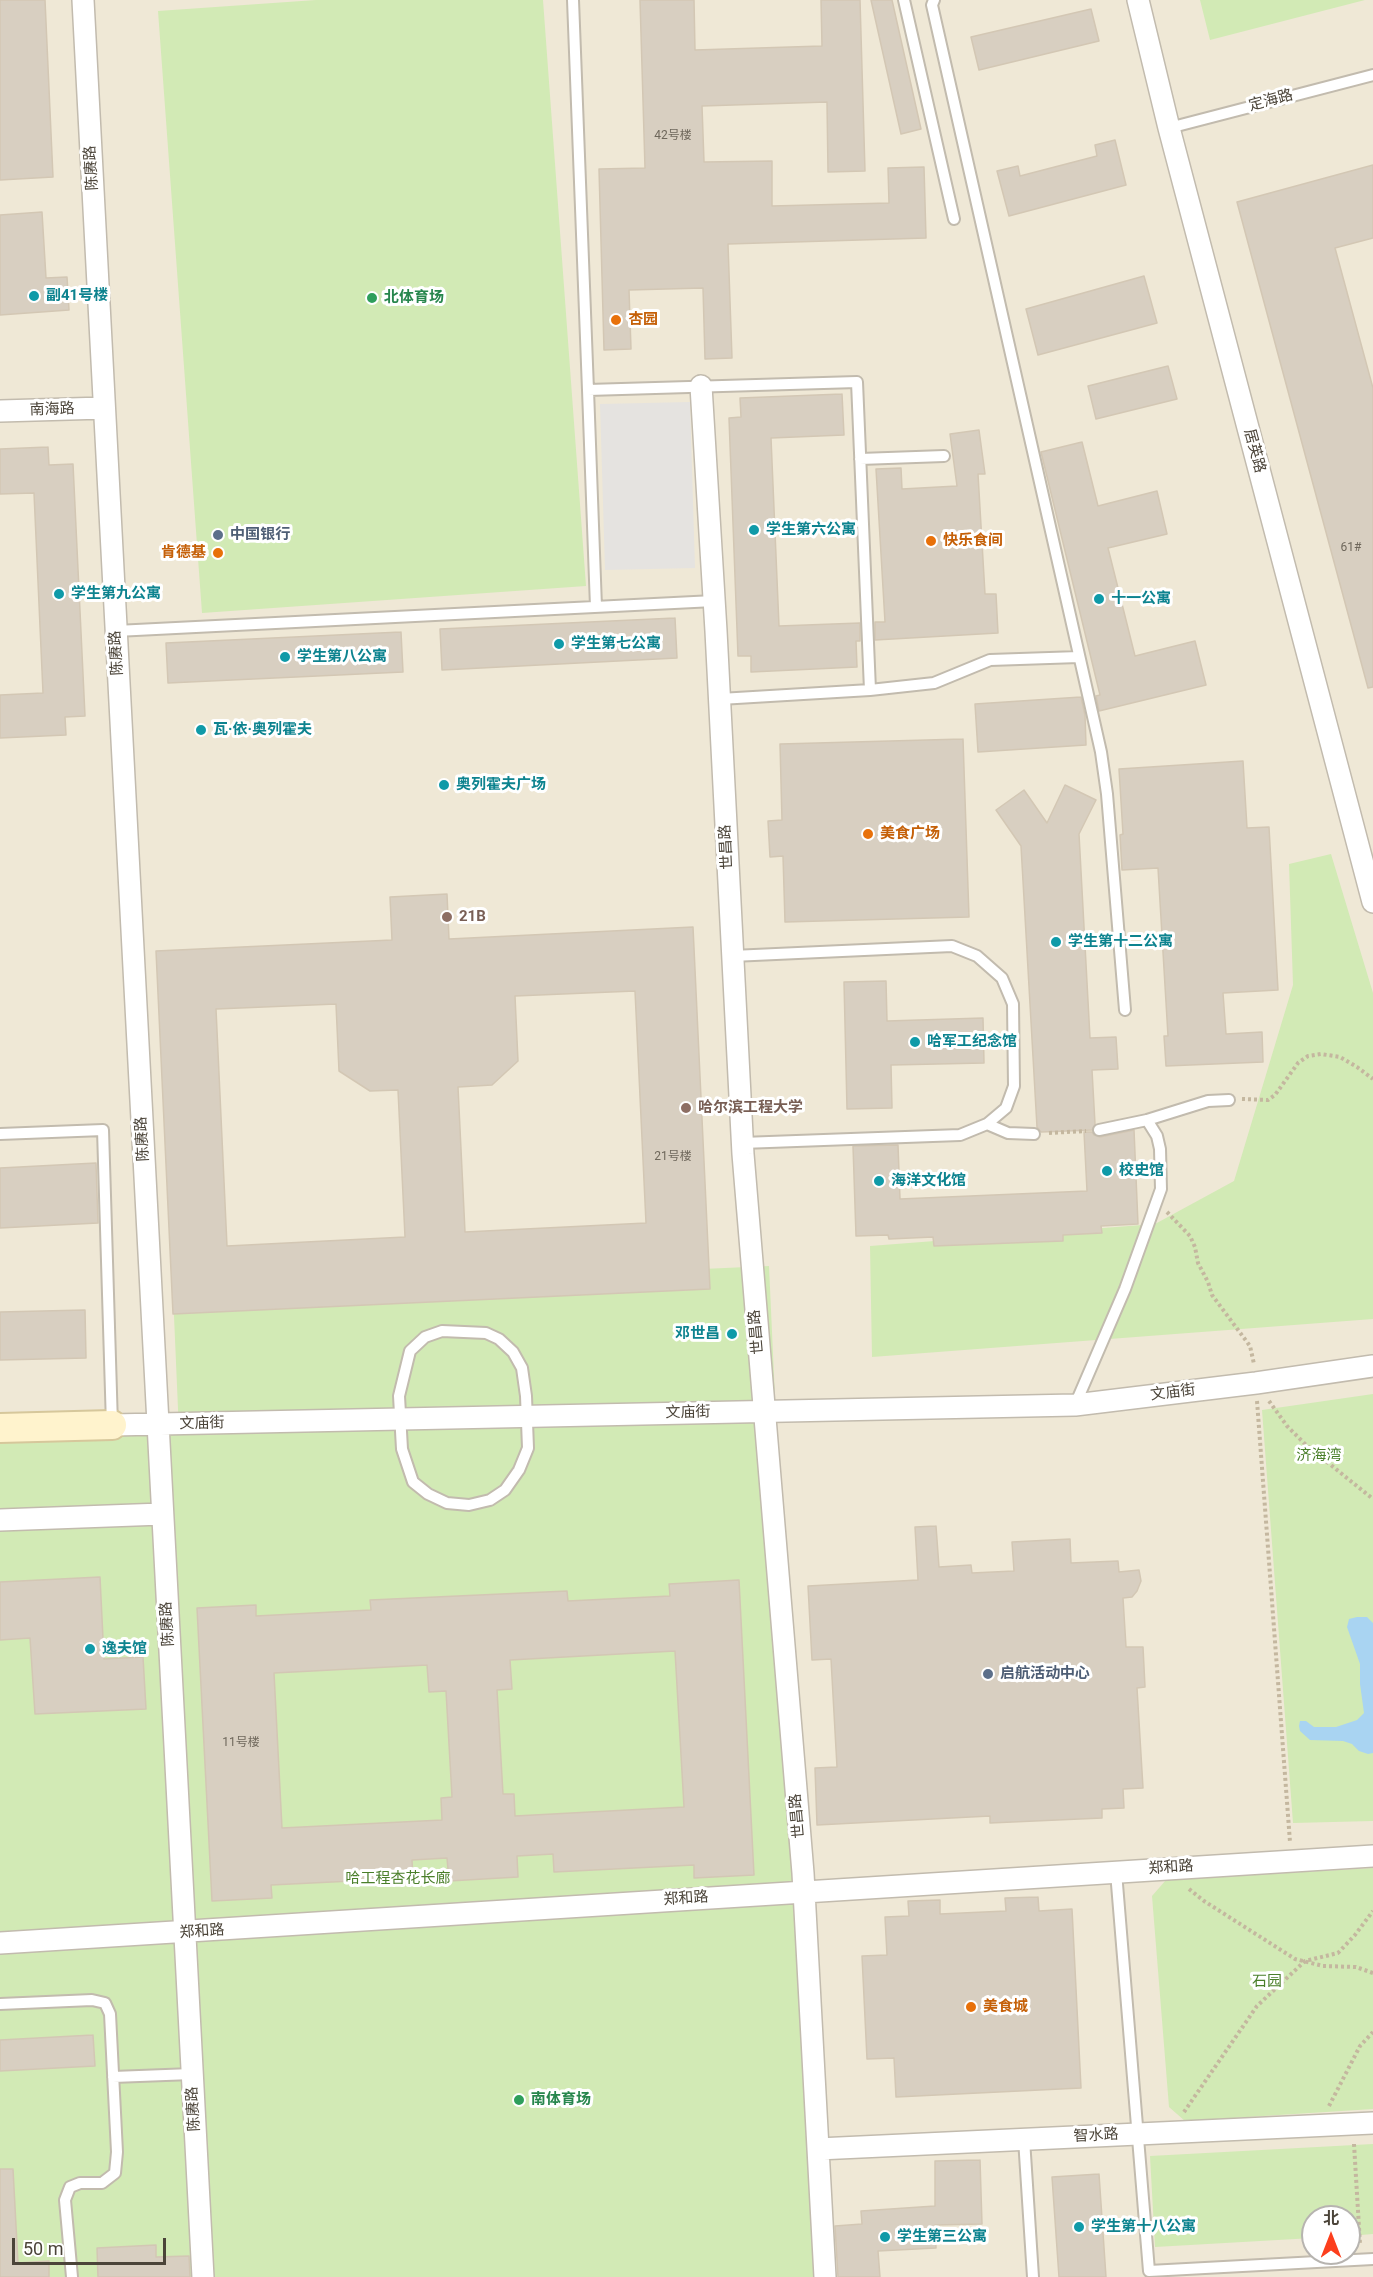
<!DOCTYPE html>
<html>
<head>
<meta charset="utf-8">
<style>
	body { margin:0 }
	#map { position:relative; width:1373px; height:2277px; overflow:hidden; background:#f6f3ec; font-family:Roboto,"Noto Sans SC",sans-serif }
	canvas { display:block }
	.north { position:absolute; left:1301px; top:2205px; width:60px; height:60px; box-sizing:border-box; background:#fff; border:2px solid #b7b4b0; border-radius:50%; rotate:0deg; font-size:16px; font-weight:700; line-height:24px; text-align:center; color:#4b4439 }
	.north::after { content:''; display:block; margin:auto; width:21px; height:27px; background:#fc3f1d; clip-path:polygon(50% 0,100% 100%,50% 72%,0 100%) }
	.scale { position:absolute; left:12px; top:2238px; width:154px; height:27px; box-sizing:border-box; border:3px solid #4b4439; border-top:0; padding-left:8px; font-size:18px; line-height:21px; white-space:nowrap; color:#4b4439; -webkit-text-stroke:4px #fff; paint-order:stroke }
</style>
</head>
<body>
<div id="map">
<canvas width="1373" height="2277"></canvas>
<div class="north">北</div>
<div class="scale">50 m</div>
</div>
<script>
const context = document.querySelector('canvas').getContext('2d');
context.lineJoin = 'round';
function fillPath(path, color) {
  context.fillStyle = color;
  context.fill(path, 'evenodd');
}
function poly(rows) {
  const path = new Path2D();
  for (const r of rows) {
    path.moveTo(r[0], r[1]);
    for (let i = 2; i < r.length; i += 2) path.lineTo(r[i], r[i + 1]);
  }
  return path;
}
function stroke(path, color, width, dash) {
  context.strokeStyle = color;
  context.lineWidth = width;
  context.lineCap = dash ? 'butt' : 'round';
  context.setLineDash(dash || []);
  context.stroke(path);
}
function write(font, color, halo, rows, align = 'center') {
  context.font = font + ' Roboto,"Noto Sans SC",sans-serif';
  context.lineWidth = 6;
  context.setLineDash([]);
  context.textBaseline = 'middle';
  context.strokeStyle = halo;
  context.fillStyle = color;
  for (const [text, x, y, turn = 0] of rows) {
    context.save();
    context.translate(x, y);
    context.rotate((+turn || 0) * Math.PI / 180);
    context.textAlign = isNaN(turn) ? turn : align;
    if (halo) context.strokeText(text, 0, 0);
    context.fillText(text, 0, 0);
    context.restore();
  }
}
fillPath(poly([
	[0,0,1373,0,1373,2277,0,2277],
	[1313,2217,1349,2217,1349,2253,1313,2253]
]), '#efe8d6');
fillPath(poly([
	[316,0,543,0,586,586,202,613,158,11],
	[1200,0,1365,0,1210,40],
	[1331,854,1373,993,1373,1319,872,1357,870,1246,1155,1224,1234,1181,1293,985,1289,864],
	[769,1266,815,2277,0,2277,0,1440,179,1432,173,1293],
	[1373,1394,1373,1821,1293,1823,1262,1410],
	[1373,1868,1373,2109,1185,2121,1169,2107,1152,1896,1166,1880],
	[1373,2144,1373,2234,1349,2236,1349,2217,1313,2217,1313,2238,1155,2247,1150,2156]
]), '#d2eab5');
fillPath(poly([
	[690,402,695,568,605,570,600,404]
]), '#e5e3e0');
fillPath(poly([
	[1357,1617,1367,1617,1373,1623,1373,1753,1368,1754,1359,1751,1352,1744,1343,1741,1310,1740,1300,1731,1299,1726,1300,1721,1306,1721,1314,1727,1336,1727,1357,1720,1364,1713,1360,1684,1360,1664,1347,1627,1349,1619]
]), '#a9d4f2');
const building = poly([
	[0,0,45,0,53,177,0,180,0,0],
	[640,0,694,0,695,50,822,46,821,0,860,0,865,171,828,172,827,102,702,106,704,162,772,161,772,206,889,203,888,168,924,167,926,238,728,244,732,358,705,359,703,288,629,290,631,349,604,350,599,169,645,168,640,0],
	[871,0,892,0,921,129,901,134,871,0],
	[1091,9,1099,41,979,70,971,37,1091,9],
	[1115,140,1126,185,1009,216,997,171,1018,166,1020,176,1097,156,1095,145,1115,140],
	[1373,165,1373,238,1335,248,1373,388,1373,687,1368,688,1237,202,1373,165],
	[42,212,46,278,67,277,69,310,0,315,0,215,42,212],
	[1144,276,1157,323,1038,355,1026,309,1144,276],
	[1168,366,1177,399,1096,419,1088,386,1168,366],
	[842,394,844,435,771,438,779,626,860,623,860,641,856,641,857,667,751,672,751,656,738,656,729,418,741,417,740,398,842,394],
	[979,430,985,474,978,474,985,594,996,594,998,633,875,640,875,622,885,622,876,469,901,468,902,489,957,486,950,434,979,430],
	[1082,442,1098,506,1157,491,1167,534,1108,548,1135,656,1195,641,1206,685,1099,711,1096,696,1100,695,1041,452,1082,442],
	[48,447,49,465,73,464,85,716,65,717,66,735,0,738,0,695,43,693,34,493,0,494,0,449,48,447],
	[675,618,677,658,442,670,440,629,675,618],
	[401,632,403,672,168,683,166,643,401,632],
	[1081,697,1085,715,1086,745,978,752,975,704,1081,697],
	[963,739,969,917,785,922,783,856,770,857,768,821,782,820,780,744,963,739],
	[1243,761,1247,828,1269,827,1278,990,1223,993,1226,1034,1262,1032,1263,1062,1166,1066,1164,1036,1168,1036,1158,868,1122,870,1120,835,1123,834,1119,769,1243,761],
	[1065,785,1096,800,1079,834,1090,1038,1116,1037,1118,1069,1092,1070,1095,1124,1092,1130,1041,1132,1037,1127,1021,846,996,810,1024,790,1047,823,1065,785],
	[447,894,449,939,693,927,710,1289,173,1314,156,951,392,940,390,897,447,894],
	[635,991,646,1223,465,1232,458,1087,492,1085,518,1061,515,996,635,991],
	[336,1004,339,1071,370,1091,398,1090,405,1237,227,1246,216,1009,336,1004],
	[886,981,887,1021,983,1018,984,1063,891,1065,892,1108,847,1109,844,982,886,981],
	[1134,1130,1138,1224,1101,1226,1102,1233,1063,1235,1063,1241,934,1246,933,1237,889,1239,888,1235,856,1236,853,1146,898,1145,900,1199,1087,1191,1084,1132,1092,1132,1094,1135,1100,1137,1134,1130],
	[96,1163,98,1223,0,1228,0,1168,96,1163],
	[85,1310,86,1358,0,1360,0,1312,85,1310],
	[936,1526,939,1567,971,1565,972,1573,1014,1571,1012,1542,1070,1539,1071,1563,1118,1561,1119,1572,1139,1570,1141,1581,1137,1591,1132,1597,1123,1598,1126,1647,1143,1647,1145,1687,1137,1688,1143,1788,1123,1789,1124,1808,1102,1809,1102,1818,990,1823,990,1816,817,1825,815,1768,837,1767,831,1659,812,1660,808,1586,918,1580,915,1527,936,1526],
	[100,1577,104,1659,143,1657,146,1709,35,1714,30,1638,0,1640,0,1582,100,1577],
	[739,1580,754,1875,694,1878,694,1865,554,1872,553,1854,517,1856,518,1877,449,1881,447,1858,412,1860,413,1878,271,1885,272,1898,212,1901,197,1608,256,1605,256,1616,371,1610,370,1600,567,1591,568,1601,670,1596,669,1584,739,1580],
	[675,1651,684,1807,515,1816,514,1794,503,1794,497,1690,512,1689,510,1660,675,1651],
	[427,1665,429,1692,446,1691,452,1797,441,1798,442,1820,282,1828,274,1673,427,1665],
	[1038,1897,1039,1911,1072,1909,1081,2088,896,2097,894,2058,867,2059,862,1956,887,1955,885,1917,909,1916,908,1901,940,1900,940,1914,1006,1911,1005,1898,1038,1897],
	[93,2035,95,2066,0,2071,0,2040,93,2035],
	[980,2160,982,2224,935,2225,936,2248,878,2251,880,2277,838,2277,835,2226,862,2224,861,2211,935,2206,935,2161,980,2160],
	[0,2169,13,2169,18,2263,49,2261,49,2277,0,2277,0,2169],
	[1099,2174,1106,2277,1059,2277,1052,2177,1099,2174],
	[156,2245,156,2257,189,2256,190,2277,98,2277,97,2248,156,2245]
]);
fillPath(building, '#d8cfc1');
stroke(building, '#d3c7b4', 1.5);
const lane = poly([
	[573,0,588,390,857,382,870,690],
	[904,0,954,219],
	[934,0,932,5,1101,752,1107,794,1125,1010],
	[1169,128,1373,75],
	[588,390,596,607],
	[860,459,944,456],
	[116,631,714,601],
	[720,699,870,690,934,683,990,660,1079,657],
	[732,956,952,946,977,956,1002,978,1013,1004,1014,1086,1006,1108,987,1124,960,1135,742,1143],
	[987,1124,1008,1133,1034,1134],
	[1099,1130,1147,1120,1208,1101,1229,1100],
	[0,1134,103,1130,112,1425],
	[442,1331,486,1333,499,1339,513,1352,522,1368,526,1396,528,1448,519,1470,505,1490,490,1500,469,1505,447,1503,428,1494,413,1482,402,1449,399,1396,410,1351,425,1337,442,1331],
	[1075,1405,1125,1289,1161,1189,1160,1149,1157,1136,1147,1120],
	[1116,1872,1149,2271,1373,2259],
	[0,2004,92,2000,105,2003,110,2014,117,2152,115,2173,102,2183,80,2183,70,2187,65,2200,72,2277],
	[113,2077,192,2074],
	[1024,2139,1033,2277]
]);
const street = poly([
	[83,0,203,2277],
	[1138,0,1169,128,1373,902],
	[701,386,716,631,743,1154,803,1873,825,2277],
	[0,411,104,408],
	[112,1425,1075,1405,1256,1383,1373,1366],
	[0,1520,162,1514],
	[0,1943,1373,1856],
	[818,2149,1373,2123]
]);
const secondary = poly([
	[0,1428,112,1425]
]);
stroke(lane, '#c2bbae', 14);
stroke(street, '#c2bbae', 24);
stroke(secondary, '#d6c79b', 32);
stroke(poly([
	[1242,1099,1268,1100,1275,1095,1298,1063,1308,1056,1321,1054,1340,1057,1357,1067,1373,1079],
	[1049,1133,1086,1131],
	[1167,1212,1190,1236,1195,1247,1198,1263,1208,1282,1212,1295,1250,1346,1254,1364],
	[1257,1401,1290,1842],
	[1269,1401,1287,1426,1306,1445,1373,1499],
	[1189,1889,1204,1901,1295,1959,1323,1966,1356,1967,1373,1973],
	[1329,2106,1360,2046,1373,2032],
	[1184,2112,1257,2006,1305,1961,1338,1953,1355,1935,1373,1911],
	[1354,2144,1360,2244]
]), '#c4b79f', 4, [3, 3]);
stroke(lane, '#fff', 10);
stroke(street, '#fff', 21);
stroke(secondary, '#fff3cd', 28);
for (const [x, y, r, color] of [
	[34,296,6,"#0f9aa8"],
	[372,298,6,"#2e9e5b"],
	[616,320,6,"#e8710a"],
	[754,530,6,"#0f9aa8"],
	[218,535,6,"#5c6f8a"],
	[931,541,6,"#e8710a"],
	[218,553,6,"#e8710a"],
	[59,594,6,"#0f9aa8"],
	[1099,599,6,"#0f9aa8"],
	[559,644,6,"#0f9aa8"],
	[285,657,6,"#0f9aa8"],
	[201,730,6,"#0f9aa8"],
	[444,785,6,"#0f9aa8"],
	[868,834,6,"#e8710a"],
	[447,917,6,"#8d6e63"],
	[1056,942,6,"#0f9aa8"],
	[915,1042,6,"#0f9aa8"],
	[686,1108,6,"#8d6e63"],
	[1107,1171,6,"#0f9aa8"],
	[879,1181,6,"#0f9aa8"],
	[732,1334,6,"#0f9aa8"],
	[90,1649,6,"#0f9aa8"],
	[988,1674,6,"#5c6f8a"],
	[971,2007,6,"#e8710a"],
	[519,2100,6,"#2e9e5b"],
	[1079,2227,6,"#0f9aa8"],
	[885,2237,6,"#0f9aa8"]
]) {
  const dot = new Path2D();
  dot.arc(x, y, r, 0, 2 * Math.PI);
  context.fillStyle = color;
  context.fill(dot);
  stroke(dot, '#fff', 2);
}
write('12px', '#6e675b', null, [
	["42号楼",673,136],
	["61#",1351,548],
	["21号楼",673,1157],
	["11号楼",241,1743]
]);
write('15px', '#4b4439', '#fff', [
	["定海路",1271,101,-15],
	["陈赓路",92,168,-93],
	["南海路",52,410,-2],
	["居英路",1254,451,75],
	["陈赓路",117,653,-93],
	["世昌路",727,847,-93],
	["陈赓路",143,1139,-93],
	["世昌路",757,1332,-95],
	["文庙街",1173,1393,-7],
	["文庙街",688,1413,-1],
	["文庙街",202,1424,-1],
	["陈赓路",168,1624,-93],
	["世昌路",798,1816,-95],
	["郑和路",1171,1868,-4],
	["郑和路",686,1899,-4],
	["郑和路",202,1932,-4],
	["陈赓路",194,2109,-93],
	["智水路",1096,2136,-3]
]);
write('bold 15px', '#0d838f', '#fff', [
	["副41号楼",46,296],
	["学生第六公寓",766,530],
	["学生第九公寓",71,594],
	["十一公寓",1111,599],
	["学生第七公寓",571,644],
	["学生第八公寓",297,657],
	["瓦·依·奥列霍夫",213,730],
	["奥列霍夫广场",456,785],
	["学生第十二公寓",1068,942],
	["哈军工纪念馆",927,1042],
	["校史馆",1119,1171],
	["海洋文化馆",891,1181],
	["邓世昌",720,1334,"right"],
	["逸夫馆",102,1649],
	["学生第十八公寓",1091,2227],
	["学生第三公寓",897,2237]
], 'left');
write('bold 15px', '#27864d', '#fff', [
	["北体育场",384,298],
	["南体育场",531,2100]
], 'left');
write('bold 15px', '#c56008', '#fff', [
	["杏园",628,320],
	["快乐食间",943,541],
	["肯德基",206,553,"right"],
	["美食广场",880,834],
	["美食城",983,2007]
], 'left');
write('bold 15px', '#4e5e75', '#fff', [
	["中国银行",230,535],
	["启航活动中心",1000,1674]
], 'left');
write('bold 15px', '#785e54', '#fff', [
	["21B",459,917],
	["哈尔滨工程大学",698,1108]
], 'left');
write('15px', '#4a7f2a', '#fff', [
	["济海湾",1319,1456],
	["哈工程杏花长廊",398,1879],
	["石园",1267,1982]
]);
</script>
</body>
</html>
